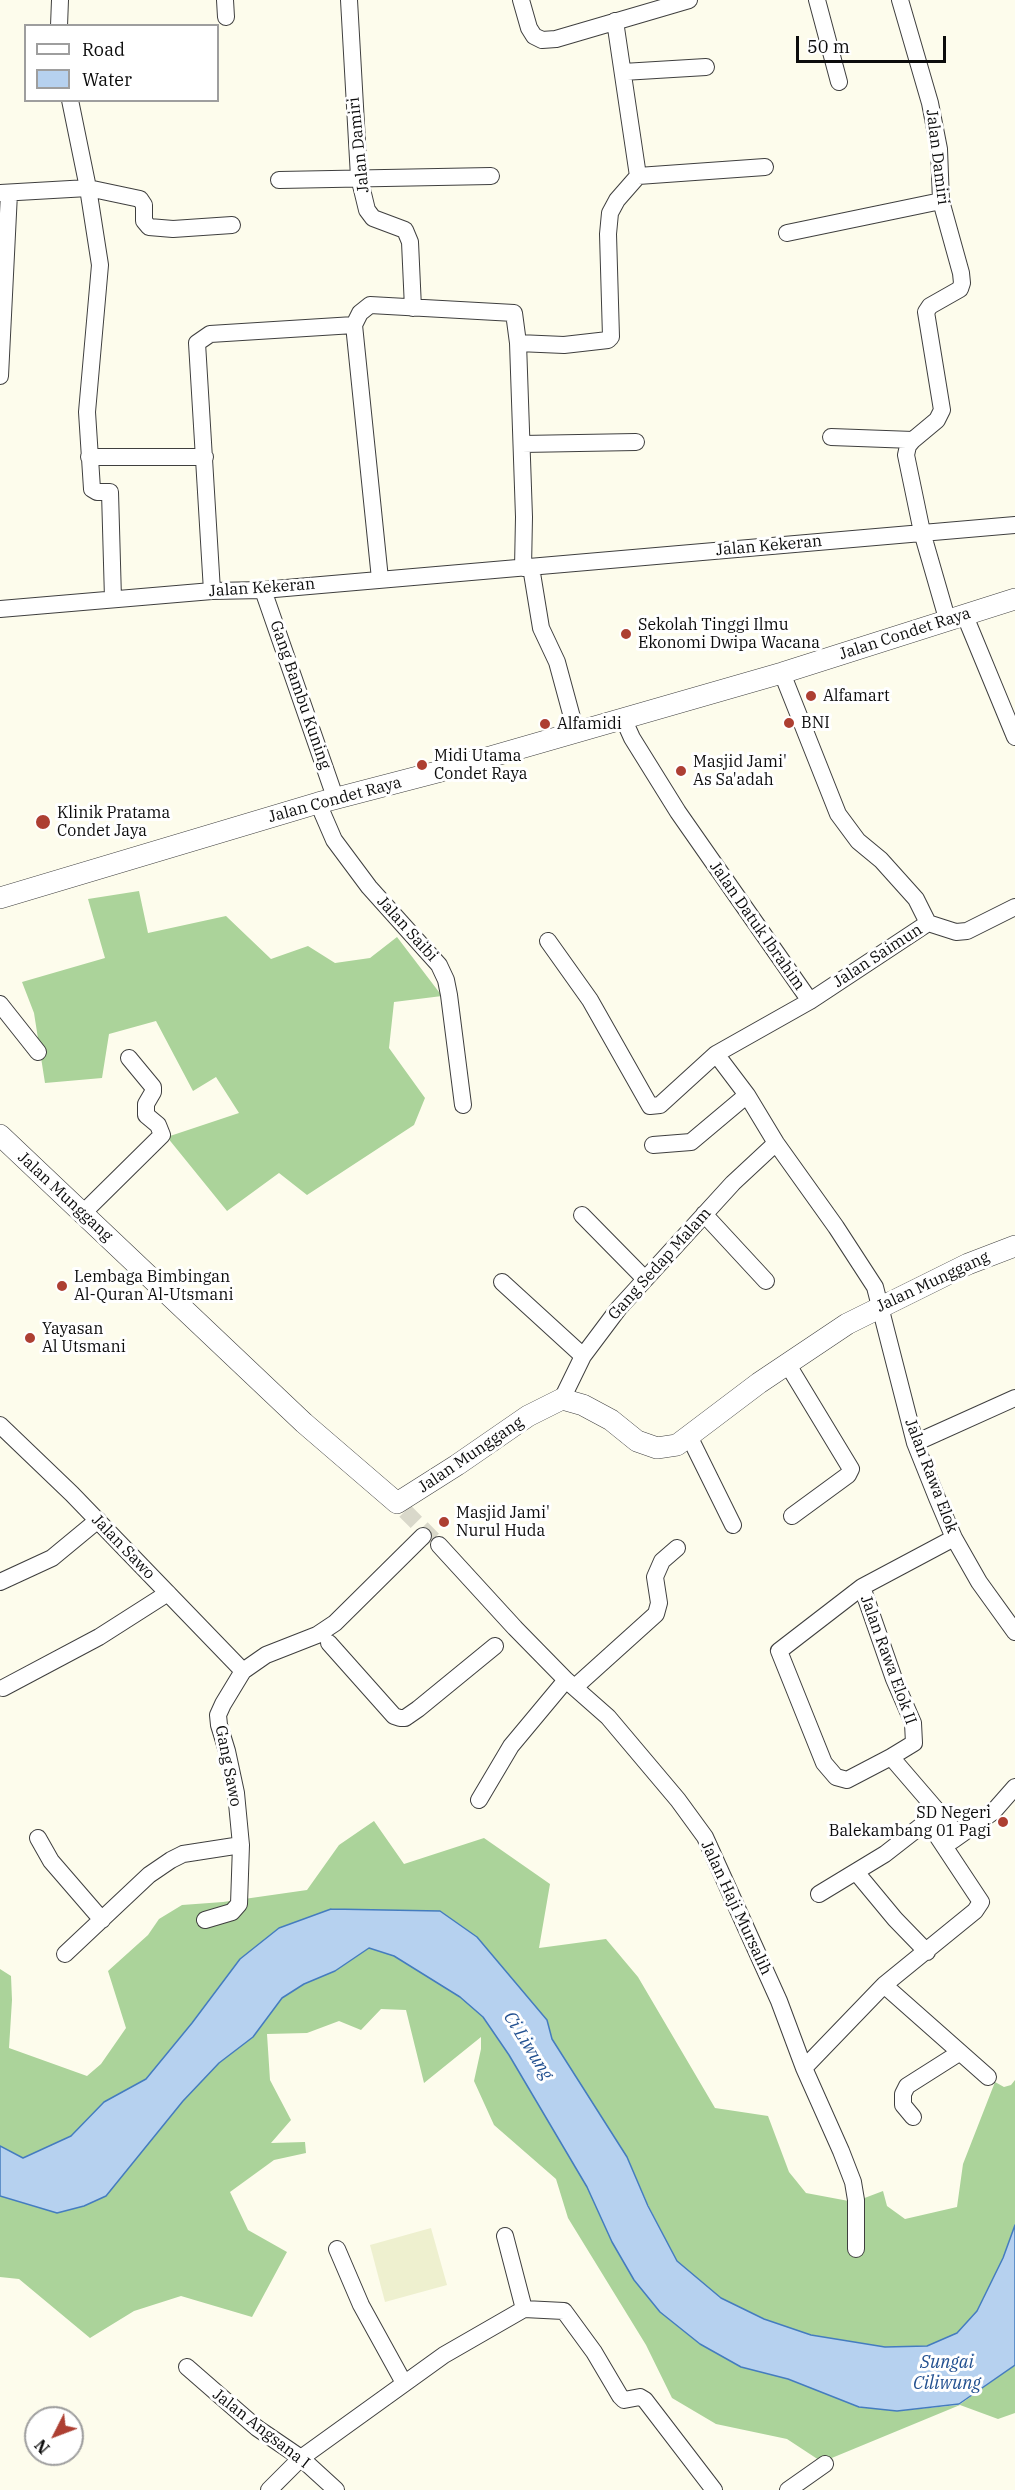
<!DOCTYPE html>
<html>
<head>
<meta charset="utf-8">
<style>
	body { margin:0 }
	#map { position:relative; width:1015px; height:2490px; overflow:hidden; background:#fdfcec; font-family:"IBM Plex Serif",serif }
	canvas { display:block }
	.legend { position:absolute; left:24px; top:24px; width:195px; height:78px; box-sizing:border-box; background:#fff; border:2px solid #9e9e9e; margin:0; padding:8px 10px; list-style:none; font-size:18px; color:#0c0c0c }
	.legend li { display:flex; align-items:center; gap:12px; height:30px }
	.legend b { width:30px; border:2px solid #9e9e9e }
	.north { position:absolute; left:24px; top:2406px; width:60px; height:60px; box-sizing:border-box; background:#fff; border:2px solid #9e9e9e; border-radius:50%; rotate:228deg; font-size:16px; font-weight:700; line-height:24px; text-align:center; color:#0c0c0c }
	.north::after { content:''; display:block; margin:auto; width:21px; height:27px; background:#ad3f32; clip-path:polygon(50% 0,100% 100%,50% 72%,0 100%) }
	.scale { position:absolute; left:796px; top:36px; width:150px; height:27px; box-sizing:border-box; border:3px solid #0c0c0c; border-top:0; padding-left:8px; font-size:18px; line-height:21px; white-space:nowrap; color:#0c0c0c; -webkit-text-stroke:4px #fff; paint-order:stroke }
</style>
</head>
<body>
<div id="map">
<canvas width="1015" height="2490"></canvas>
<ul class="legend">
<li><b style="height:8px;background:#fff"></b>Road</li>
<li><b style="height:16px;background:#b6d1ef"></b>Water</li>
</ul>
<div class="north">N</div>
<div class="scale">50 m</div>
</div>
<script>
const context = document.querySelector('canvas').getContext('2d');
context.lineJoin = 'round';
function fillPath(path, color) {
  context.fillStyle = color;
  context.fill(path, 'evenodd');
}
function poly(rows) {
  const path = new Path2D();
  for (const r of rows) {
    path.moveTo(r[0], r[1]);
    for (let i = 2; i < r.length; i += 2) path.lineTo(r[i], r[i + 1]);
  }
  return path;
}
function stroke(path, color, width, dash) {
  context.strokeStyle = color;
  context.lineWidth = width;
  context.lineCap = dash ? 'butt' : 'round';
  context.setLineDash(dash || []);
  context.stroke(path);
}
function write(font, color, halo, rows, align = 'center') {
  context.font = font + ' "IBM Plex Serif",serif';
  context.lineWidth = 6;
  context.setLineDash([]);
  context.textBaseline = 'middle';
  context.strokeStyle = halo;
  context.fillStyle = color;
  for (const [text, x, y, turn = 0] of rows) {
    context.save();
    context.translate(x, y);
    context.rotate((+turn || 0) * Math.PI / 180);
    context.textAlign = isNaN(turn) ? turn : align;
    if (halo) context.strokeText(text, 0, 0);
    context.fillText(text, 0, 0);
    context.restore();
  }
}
fillPath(poly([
	[431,2228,447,2285,385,2302,370,2245]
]), '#eef0cf');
fillPath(poly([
	[139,891,148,933,226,916,271,959,308,946,335,963,370,958,397,937,442,996,394,1002,389,1048,425,1098,414,1125,307,1195,279,1173,227,1211,167,1137,239,1113,216,1077,193,1091,156,1021,109,1034,102,1078,45,1083,34,1013,22,982,105,958,88,899],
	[374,1821,404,1864,484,1838,550,1884,539,1948,606,1939,638,1977,715,2108,768,2116,789,2172,806,2193,854,2202,883,2191,887,2206,905,2219,957,2207,963,2164,995,2082,1004,2087,1011,2085,1015,2080,1015,2225,1003,2258,977,2311,957,2333,927,2346,885,2347,811,2335,764,2319,721,2298,677,2261,649,2207,627,2157,552,2039,547,2020,477,1937,440,1911,331,1909,240,1959,199,2015,146,2079,104,2102,71,2136,23,2158,0,2146,0,1969,11,1976,12,2000,9,2048,87,2076,101,2064,126,2028,108,1971,148,1935,159,1919,182,1905,223,1902,307,1890,339,1845],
	[369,1948,394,1956,460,1997,483,2017,509,2055,587,2187,612,2242,741,2367,788,2379,859,2407,897,2411,959,2405,1015,2365,1015,2413,998,2419,960,2405,822,2462,787,2439,716,2424,672,2398,646,2345,568,2218,556,2179,494,2125,474,2081,481,2049,481,2037,424,2083,406,2010,381,2009,361,2030,339,2021,307,2033,267,2034,270,2080,291,2120,271,2143,305,2142,306,2153,274,2160,230,2192,248,2230,287,2252,252,2317,181,2296,134,2311,90,2338,19,2279,0,2277,0,2196,57,2213,106,2196,183,2101,219,2063,253,2037,282,1998,304,1984,335,1971]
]), '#abd39a');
const water = poly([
	[331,1909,440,1911,477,1937,547,2020,552,2039,627,2157,648,2206,677,2261,721,2298,764,2319,811,2335,885,2347,927,2346,957,2333,977,2311,1003,2258,1015,2225,1015,2365,959,2404,897,2411,859,2407,788,2379,741,2367,700,2344,660,2312,634,2280,612,2242,587,2187,509,2055,483,2017,460,1997,394,1956,369,1948,335,1971,304,1984,282,1998,253,2037,219,2063,183,2101,106,2196,84,2206,57,2213,0,2196,0,2146,23,2158,71,2136,104,2102,146,2079,192,2023,240,1959,279,1928,331,1909]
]);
fillPath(water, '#b6d1ef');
stroke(water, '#447cbf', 1.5);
stroke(poly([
	[405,1511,439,1545]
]), '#d9d8ca', 16, [16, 8]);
const minor = poly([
	[225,0,226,17],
	[349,0,359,177,367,210,373,218,405,230,410,242,413,308],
	[521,0,529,28,534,36,542,40,556,39,689,0],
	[817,0,839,82],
	[900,0,930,103,939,149,941,201,961,273,962,283,960,289,930,306,926,312,942,410,937,420,913,440,908,446,906,455,922,532,948,622],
	[59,26,60,0],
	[623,72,706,67],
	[70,100,88,188,100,265,87,412,92,489,97,492,110,492,113,599],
	[638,176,765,167],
	[279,180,491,176],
	[0,193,88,188,140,199,144,205,144,221,149,227,173,229,232,225],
	[787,233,941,201],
	[518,343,564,345,608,340,611,337,608,234,610,213,617,200,638,176,615,21],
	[0,376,9,193],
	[831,437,913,440],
	[522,444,636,442],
	[89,457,205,457],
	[531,567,541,628,557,662,576,732],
	[380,579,354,325,360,313,370,305,514,313,518,343,524,517,523,568],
	[263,590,336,800],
	[212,591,197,343,210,334,354,325],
	[0,609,212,591,263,590,1015,525],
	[965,616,1015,737],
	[782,673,838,814,858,841,881,860,916,899,928,923],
	[623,718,632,738,678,812,810,1001,716,1054,747,1095,776,1143,836,1227,875,1287,915,1443,937,1498,954,1538,979,1582,1015,1632],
	[318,803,334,840,369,887,439,965,446,980,449,995,463,1105],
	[548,941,590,1000,650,1106,660,1105,716,1054],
	[810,1001,928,923,956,932,967,931,1015,907],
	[0,1004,38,1052],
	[653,1145,691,1142,747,1095],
	[83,1213,162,1135,158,1125,146,1115,146,1104,153,1092,153,1087,129,1058],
	[704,1214,766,1281],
	[582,1215,644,1278],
	[502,1282,583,1356],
	[788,1365,851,1469,848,1475,792,1516],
	[562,1399,583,1356,619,1308,733,1183,776,1143],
	[0,1425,72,1494,243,1671],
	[689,1436,733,1525],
	[915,1443,1015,1398],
	[954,1538,862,1587,894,1679,913,1723,914,1743,891,1757,959,1836],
	[439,1545,515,1628,566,1680,608,1717,678,1800,705,1837,779,2001,804,2068,841,2151,853,2182,856,2200,856,2249],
	[0,1582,52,1558,98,1520],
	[862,1587,779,1651,824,1763,836,1777,847,1780,891,1757],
	[329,1643,394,1716,400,1718,405,1718,418,1709,495,1646],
	[575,1687,656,1614,659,1603,655,1577,662,1561,677,1548],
	[3,1688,99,1637,168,1593],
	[479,1800,511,1746,566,1680],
	[38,1838,51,1861,102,1920],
	[952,1841,993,1812,1015,1787],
	[856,1872,895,1919,927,1952],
	[819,1894,885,1854,935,1815],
	[205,1920,232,1912,239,1904,241,1845],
	[65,1954,149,1875,171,1860,183,1854,241,1845,236,1793,227,1751,219,1725,218,1715,223,1704,243,1671,266,1655,317,1635,335,1623,423,1536],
	[884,1985,975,1911,981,1902,928,1822],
	[804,2068,884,1985,988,2077],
	[913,2117,903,2105,903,2094,907,2086,959,2053],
	[505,2236,524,2309,564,2311,594,2352,620,2396,624,2400,640,2397,645,2400,714,2490],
	[337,2249,361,2305,404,2383],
	[187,2367,257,2428,301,2458,336,2490],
	[269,2490,301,2458,444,2355,524,2309],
	[788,2490,825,2464]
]);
const tertiary = poly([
	[0,898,318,803,441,771,782,673,1015,599],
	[0,1135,304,1423,397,1503,457,1465,528,1416,562,1399,583,1405,611,1420,637,1441,657,1448,677,1445,759,1383,847,1324,968,1264,1015,1246]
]);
stroke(minor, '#3f3f3f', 18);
stroke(tertiary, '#3f3f3f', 22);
stroke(minor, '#fff', 16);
stroke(tertiary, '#fff', 21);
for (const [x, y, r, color] of [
	[626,634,6,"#ad3f32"],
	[811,696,6,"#ad3f32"],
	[789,723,6,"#ad3f32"],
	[545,724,6,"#ad3f32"],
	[422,765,6,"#ad3f32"],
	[681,771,6,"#ad3f32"],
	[43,822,8,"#ad3f32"],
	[62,1286,6,"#ad3f32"],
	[30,1338,6,"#ad3f32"],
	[444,1522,6,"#ad3f32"],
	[1003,1822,6,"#ad3f32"]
]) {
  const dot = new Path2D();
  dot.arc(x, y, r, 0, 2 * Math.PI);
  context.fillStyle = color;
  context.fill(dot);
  stroke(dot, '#fff', 2);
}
write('16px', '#0c0c0c', '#fff', [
	["Jalan Damiri",359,145,-96],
	["Jalan Damiri",937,157,83],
	["Jalan Kekeran",769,546,-5],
	["Jalan Kekeran",262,588,-4],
	["Jalan Condet Raya",905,634,-18],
	["Gang Bambu Kuning",300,695,71],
	["Jalan Condet Raya",335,800,-15],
	["Jalan Datuk Ibrahim",757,926,55],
	["Jalan Saibi",407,929,48],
	["Jalan Saimun",878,956,-33],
	["Jalan Munggang",65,1197,43],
	["Gang Sedap Malam",660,1264,-48],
	["Jalan Munggang",933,1282,-25],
	["Jalan Munggang",471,1455,-34],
	["Jalan Rawa Elok",931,1476,69],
	["Jalan Sawo",123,1547,46],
	["Jalan Rawa Elok II",888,1660,70],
	["Gang Sawo",228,1766,79],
	["Jalan Haji Mursalih",736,1908,65],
	["Jalan Angsana I",261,2429,38]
]);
write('16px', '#0c0c0c', '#fff', [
	["Sekolah Tinggi Ilmu",638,625],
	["Ekonomi Dwipa Wacana",638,643],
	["Alfamart",823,696],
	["BNI",801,723],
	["Alfamidi",557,724],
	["Midi Utama",434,756],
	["Condet Raya",434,774],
	["Masjid Jami'",693,762],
	["As Sa'adah",693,780],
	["Klinik Pratama",57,813],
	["Condet Jaya",57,831],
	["Lembaga Bimbingan",74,1277],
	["Al-Quran Al-Utsmani",74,1295],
	["Yayasan",42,1329],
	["Al Utsmani",42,1347],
	["Masjid Jami'",456,1513],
	["Nurul Huda",456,1531],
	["SD Negeri",991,1813,"right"],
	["Balekambang 01 Pagi",991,1831,"right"]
], 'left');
write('italic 18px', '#225090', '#fff', [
	["Ci Liwung",528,2046,58],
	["Sungai",947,2363],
	["Ciliwung",947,2384]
]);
</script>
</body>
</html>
